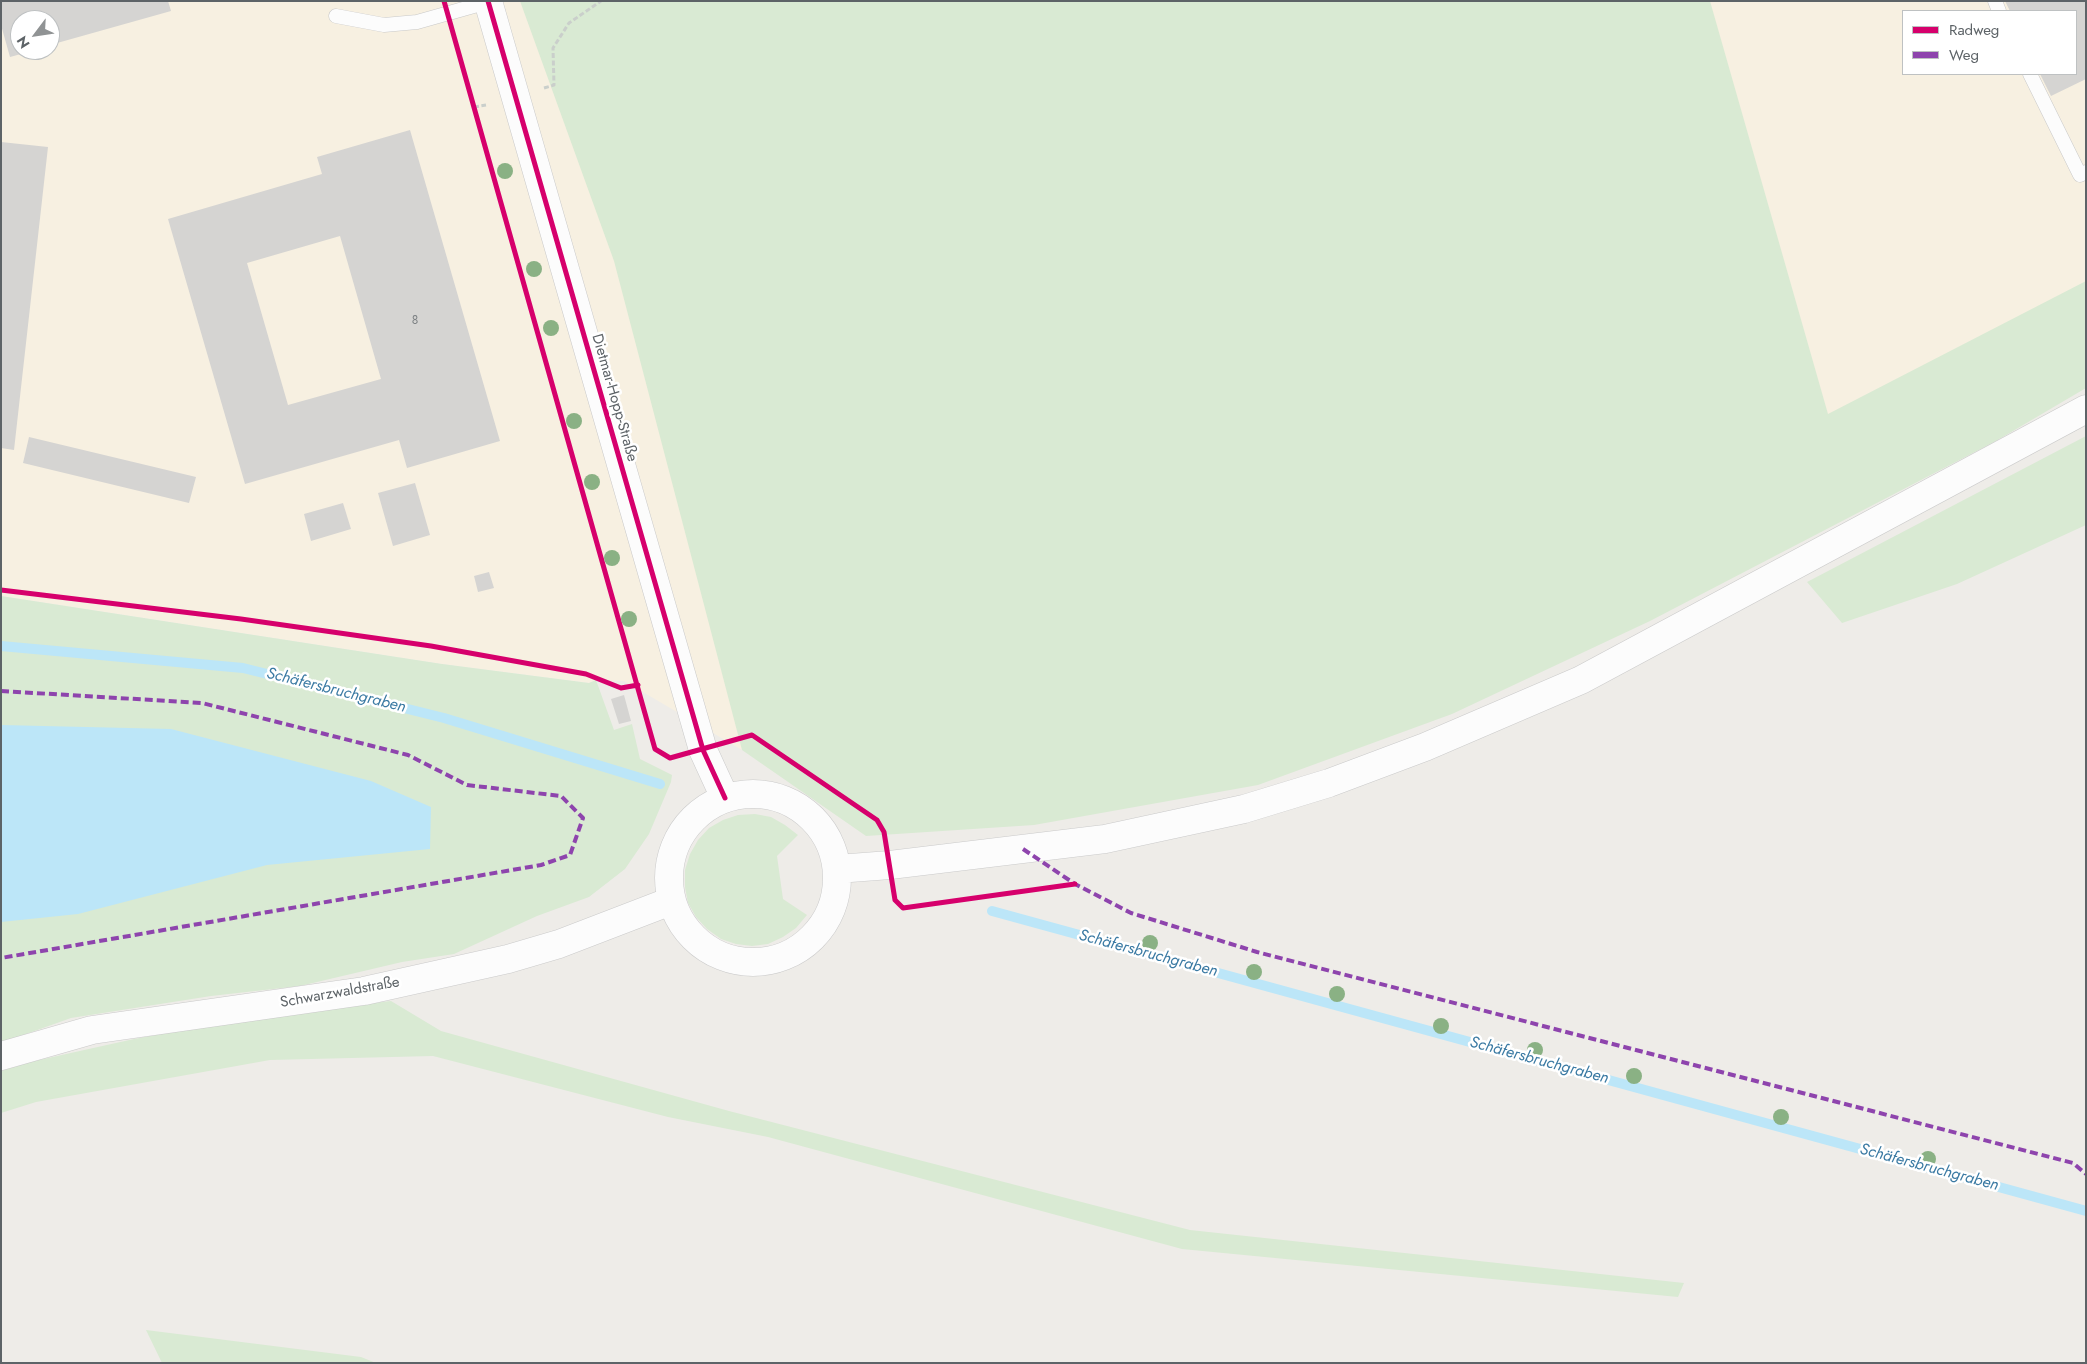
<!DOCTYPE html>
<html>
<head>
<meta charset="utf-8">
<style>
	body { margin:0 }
	#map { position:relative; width:2087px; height:1364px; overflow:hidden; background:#eeece8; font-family:Jost,sans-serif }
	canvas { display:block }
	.frame { position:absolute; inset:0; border:2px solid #5d6367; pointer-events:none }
	.legend { position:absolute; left:1902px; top:10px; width:175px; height:65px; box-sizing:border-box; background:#fff; border:1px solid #bec1c2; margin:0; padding:6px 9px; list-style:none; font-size:15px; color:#5d6367 }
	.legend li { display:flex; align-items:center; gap:10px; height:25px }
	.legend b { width:25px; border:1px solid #bec1c2 }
	.north { position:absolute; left:10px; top:10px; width:50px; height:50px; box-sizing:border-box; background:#fff; border:1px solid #bec1c2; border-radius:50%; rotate:239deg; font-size:14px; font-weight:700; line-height:20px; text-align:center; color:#5d6367 }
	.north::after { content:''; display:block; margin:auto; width:18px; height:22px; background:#909394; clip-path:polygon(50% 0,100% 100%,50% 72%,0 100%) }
</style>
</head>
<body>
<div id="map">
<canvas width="2087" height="1364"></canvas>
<div class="frame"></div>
<ul class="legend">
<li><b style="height:6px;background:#d6006c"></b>Radweg</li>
<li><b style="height:6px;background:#8e44ad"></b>Weg</li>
</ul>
<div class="north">N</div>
</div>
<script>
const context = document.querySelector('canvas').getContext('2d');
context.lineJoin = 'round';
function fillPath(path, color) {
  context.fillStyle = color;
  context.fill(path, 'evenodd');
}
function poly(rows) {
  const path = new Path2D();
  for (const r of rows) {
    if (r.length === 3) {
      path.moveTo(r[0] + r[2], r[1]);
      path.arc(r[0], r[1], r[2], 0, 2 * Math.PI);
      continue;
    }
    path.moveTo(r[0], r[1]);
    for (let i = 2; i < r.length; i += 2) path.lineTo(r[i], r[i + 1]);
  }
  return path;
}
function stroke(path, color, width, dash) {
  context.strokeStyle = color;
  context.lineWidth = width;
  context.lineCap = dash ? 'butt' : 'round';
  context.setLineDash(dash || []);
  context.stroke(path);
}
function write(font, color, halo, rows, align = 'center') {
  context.font = font + ' Jost,sans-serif';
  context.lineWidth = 5;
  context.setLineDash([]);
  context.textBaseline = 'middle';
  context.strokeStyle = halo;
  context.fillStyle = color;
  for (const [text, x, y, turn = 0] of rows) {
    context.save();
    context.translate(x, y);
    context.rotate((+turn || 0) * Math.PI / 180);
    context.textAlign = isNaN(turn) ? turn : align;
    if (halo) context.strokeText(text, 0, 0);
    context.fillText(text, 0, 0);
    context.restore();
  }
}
fillPath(poly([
	[1,1,2086,1,2086,351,979,710,742,750,624,681,596,680,589,683,442,664,1,596],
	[1903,11,2076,11,2076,74,1903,74],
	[20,20,50,20,50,50,20,50]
]), '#f7f0e1');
fillPath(poly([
	[520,1,1710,1,1828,414,2086,281,2086,388,1996,441,1650,621,1452,714,1258,785,1034,825,866,836,742,750,614,261],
	[2086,436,2086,525,1957,584,1842,623,1807,582],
	[1,596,442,664,589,683,596,680,614,730,632,724,640,759,672,775,671,782,649,834,625,869,589,897,537,916,454,954,402,962,300,986,211,996,71,1018,1,1043],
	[755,814,771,817,785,825,798,835,777,856,783,899,807,915,796,928,783,937,768,944,752,946,736,944,721,939,707,929,696,917,688,903,685,887,685,870,690,854,698,840,709,828,723,820,738,815],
	[391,1001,441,1031,729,1111,1190,1230,1684,1283,1678,1297,1182,1249,768,1137,668,1117,433,1056,270,1060,36,1102,1,1113,1,1071,30,1062,134,1039,250,1017],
	[146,1330,361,1357,376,1363,162,1363]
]), '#d9ead3');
fillPath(poly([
	[1,725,171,729,371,781,431,807,430,849,267,865,78,914,1,922]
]), '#bce6f8');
stroke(poly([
	[1,646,243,668,444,718,660,784],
	[992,911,2086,1211]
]), '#bce6f8', 10);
fillPath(poly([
	[1,1,168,1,171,11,50,45,50,20,20,20,20,50,32,51,10,57,1,25],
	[2005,1,2086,1,2086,79,2051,96,2040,74,2076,74,2076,11,2010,11],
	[410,130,500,441,407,468,399,440,245,484,168,219,322,174,317,157],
	[340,236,381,379,288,405,247,263],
	[1,142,48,147,14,450,1,448],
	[29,437,196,477,189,503,23,463],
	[415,483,430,535,393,546,378,493],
	[343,503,351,529,311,541,304,514],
	[489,572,494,588,478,592,474,576],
	[624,695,631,721,619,724,611,699]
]), '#d5d4d2');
const lane = poly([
	[1995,1,1999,11],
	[336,16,384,25,417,22,488,2],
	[2030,74,2080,175,2086,172]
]);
const secondary = poly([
	[488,1,703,750,725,798],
	[753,878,84],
	[837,869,890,865,1105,839,1244,809,1329,783,1425,747,1581,680,2086,409],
	[1,1056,92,1030,364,991,508,959,559,944,671,901]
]);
stroke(lane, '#c9c9c9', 15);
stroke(secondary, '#cacaca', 29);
stroke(poly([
	[544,88,554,85,553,48,569,23,601,1],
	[474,107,486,105]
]), '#cacfcb', 3, [5, 2.5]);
stroke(lane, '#fcfcfc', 14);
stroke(secondary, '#fcfcfc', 28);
stroke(poly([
	[1,691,202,703,408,755,467,785,561,796,583,818,570,855,541,865,1,958],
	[1023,849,1075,884,1131,913,1257,952,2073,1163,2086,1174]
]), '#8e44ad', 4, [8, 4]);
stroke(poly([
	[444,1,655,749,670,758,752,735,877,820,884,832,895,900,903,908,1075,884],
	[488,1,703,750,725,798],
	[1,590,241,619,431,646,586,674,621,688,638,685]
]), '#d6006c', 5);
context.fillStyle = '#8ab184';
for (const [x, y] of [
	[505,171],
	[534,269],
	[551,328],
	[574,421],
	[592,482],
	[612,558],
	[629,619],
	[1150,943],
	[1254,972],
	[1337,994],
	[1441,1026],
	[1535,1050],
	[1634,1076],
	[1781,1117],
	[1928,1159]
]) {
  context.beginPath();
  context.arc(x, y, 8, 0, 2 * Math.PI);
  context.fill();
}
write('12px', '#7c8083', null, [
	["8",415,321]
]);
write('15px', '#5d6367', '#fff', [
	["Dietmar-Hopp-Straße",614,398,74],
	["Schwarzwaldstraße",340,993,-10]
]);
write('italic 16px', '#3b7aa3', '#fff', [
	["Schäfersbruchgraben",336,691,14],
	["Schäfersbruchgraben",1148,954,15],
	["Schäfersbruchgraben",1539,1061,15],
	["Schäfersbruchgraben",1929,1168,15]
]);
</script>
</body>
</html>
